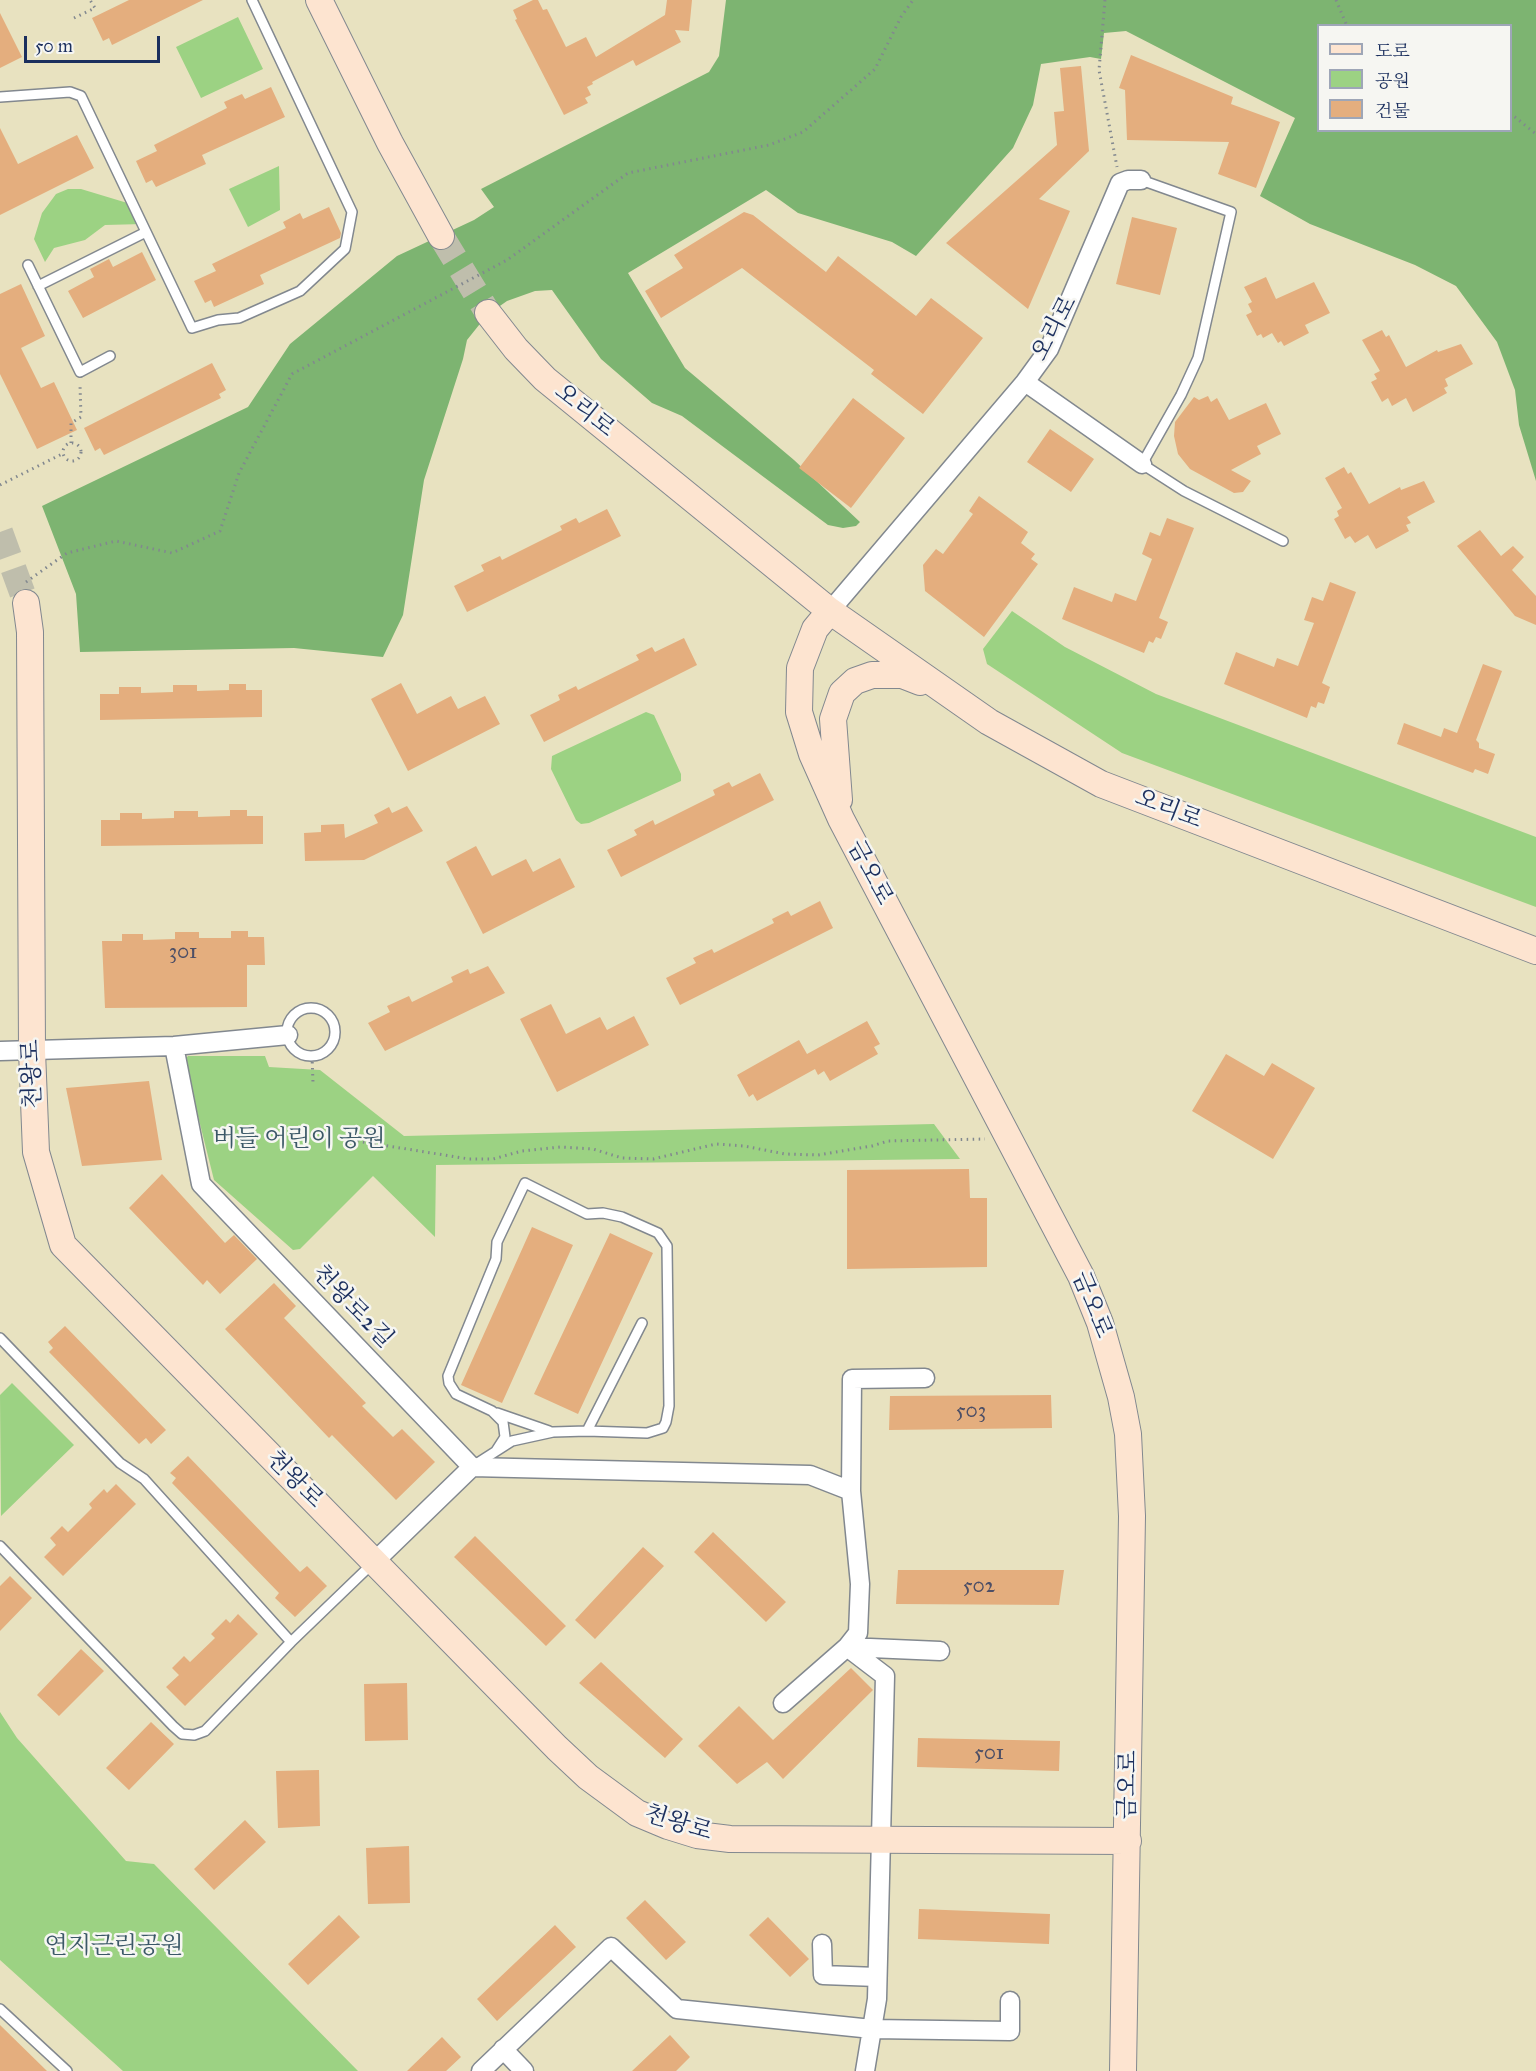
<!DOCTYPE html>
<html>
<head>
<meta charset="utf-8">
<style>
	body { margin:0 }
	#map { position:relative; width:1536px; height:2071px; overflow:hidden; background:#e8e2c0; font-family:"IM FELL Great Primer","Noto Serif KR",serif }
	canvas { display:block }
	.legend { position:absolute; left:1317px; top:24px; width:195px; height:108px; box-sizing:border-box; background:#f6f6f2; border:2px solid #9ea6b7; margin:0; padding:8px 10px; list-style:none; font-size:18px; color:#1b2f5e }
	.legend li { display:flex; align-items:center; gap:12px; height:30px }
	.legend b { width:30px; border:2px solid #9ea6b7 }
	.scale { position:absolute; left:24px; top:36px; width:136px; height:27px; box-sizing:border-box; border:3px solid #1b2f5e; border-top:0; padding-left:8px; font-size:18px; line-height:21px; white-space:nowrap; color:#1b2f5e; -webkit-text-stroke:4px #f6f6f2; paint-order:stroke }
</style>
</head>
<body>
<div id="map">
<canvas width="1536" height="2071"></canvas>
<ul class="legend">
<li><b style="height:8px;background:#fde4d0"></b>도로</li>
<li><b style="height:16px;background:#9cd283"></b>공원</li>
<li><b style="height:16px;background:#e4ae7e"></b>건물</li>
</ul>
<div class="scale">50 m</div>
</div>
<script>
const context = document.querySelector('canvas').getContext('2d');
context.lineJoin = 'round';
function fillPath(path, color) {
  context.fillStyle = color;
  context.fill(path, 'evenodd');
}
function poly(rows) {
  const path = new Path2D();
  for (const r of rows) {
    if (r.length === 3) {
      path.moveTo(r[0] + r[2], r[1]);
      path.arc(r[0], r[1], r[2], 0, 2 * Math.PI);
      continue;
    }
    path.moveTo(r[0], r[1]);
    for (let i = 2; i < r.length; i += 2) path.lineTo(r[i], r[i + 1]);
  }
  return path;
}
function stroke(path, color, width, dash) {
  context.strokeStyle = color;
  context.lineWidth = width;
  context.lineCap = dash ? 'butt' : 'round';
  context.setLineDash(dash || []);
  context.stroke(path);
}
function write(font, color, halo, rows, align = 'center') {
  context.font = font + ' "IM FELL Great Primer","Noto Serif KR",serif';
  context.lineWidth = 5;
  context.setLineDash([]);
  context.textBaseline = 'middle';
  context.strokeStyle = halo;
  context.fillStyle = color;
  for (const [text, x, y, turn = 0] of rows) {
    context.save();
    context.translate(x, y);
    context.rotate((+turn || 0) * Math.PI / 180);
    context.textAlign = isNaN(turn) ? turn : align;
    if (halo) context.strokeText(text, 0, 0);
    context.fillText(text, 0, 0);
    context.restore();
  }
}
fillPath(poly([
	[238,17,263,69,201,98,176,47],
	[279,166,280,210,248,227,229,189],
	[68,189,81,189,134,205,143,224,105,225,85,240,54,248,45,262,34,239,42,213,56,194],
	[1012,611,1065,647,1156,694,1536,837,1536,907,1122,753,987,664,983,649],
	[646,712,654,715,681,774,681,781,589,823,581,824,576,820,551,769,552,756],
	[188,1056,265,1056,269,1067,320,1070,404,1136,934,1124,960,1159,436,1165,435,1237,373,1176,300,1249,293,1250,214,1180,184,1060],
	[12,1383,74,1445,1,1516,0,1395],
	[0,1712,17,1738,126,1861,154,1864,358,2071,123,2071,0,1960]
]), '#9cd283');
fillPath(poly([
	[726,0,1536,0,1536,481,1519,425,1515,390,1497,342,1456,286,1415,265,1310,224,1260,196,1295,118,1126,31,1104,33,1101,59,1090,57,1041,64,1033,105,1013,148,916,256,892,242,798,213,766,190,628,273,685,368,794,460,860,522,856,526,843,528,828,525,682,416,652,403,601,359,552,290,535,291,507,301,487,315,467,340,463,359,424,480,403,615,383,657,294,648,80,652,76,594,42,506,248,407,290,344,397,256,474,220,494,207,481,189,709,72,719,56],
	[1318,26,1510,26,1510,130,1318,130]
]), '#7db471');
fillPath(poly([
	[129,0,203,0,112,45,109,38,103,41,92,18],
	[533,0,538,0,543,10,547,9,566,47,586,37,596,57,665,15,667,0,692,0,689,31,675,30,681,42,636,66,633,60,592,82,593,84,587,87,591,95,585,98,588,103,564,115,515,20,517,19,513,10],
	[0,13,22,57,0,68],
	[1131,55,1233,97,1231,104,1280,122,1256,188,1218,174,1229,142,1127,140,1125,90,1119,88],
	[1081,66,1089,151,1039,199,1070,211,1028,309,946,243,1057,145,1054,112,1064,111,1060,68],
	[271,87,285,117,202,155,206,164,156,187,152,180,146,183,136,161,157,151,154,145,227,108,224,102,242,94,245,99],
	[0,128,18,164,77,135,94,168,0,215],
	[329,207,341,233,340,238,260,275,264,284,214,307,211,300,205,303,194,281,216,271,212,264,286,228,283,222,300,213,303,219],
	[744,212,753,215,826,272,838,256,916,316,931,298,983,338,923,414,871,374,874,370,742,268,661,318,645,291,683,268,674,255],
	[1132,217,1177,228,1160,295,1116,284],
	[142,252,156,280,83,318,68,291,94,277,90,269,109,259,113,267],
	[1266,277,1276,299,1314,282,1330,313,1305,325,1309,333,1284,346,1281,341,1278,343,1272,333,1263,338,1261,334,1257,336,1246,315,1252,312,1248,304,1252,302,1244,287],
	[21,284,45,336,21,348,41,388,54,382,77,430,37,449,0,374,0,294],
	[1382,330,1386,337,1389,335,1406,367,1437,350,1438,352,1461,344,1473,364,1445,379,1448,386,1444,388,1447,393,1413,412,1406,398,1392,406,1388,398,1382,402,1371,382,1377,379,1374,374,1380,371,1362,340],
	[212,363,226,390,219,394,221,398,104,455,100,448,95,451,84,428],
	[1208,396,1211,402,1217,398,1229,420,1266,403,1281,434,1257,446,1261,454,1231,470,1251,481,1243,492,1234,493,1190,469,1178,454,1174,436,1175,422,1194,397,1199,400],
	[853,398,905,438,851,508,799,468],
	[1050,429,1094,459,1071,492,1027,462],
	[1344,467,1348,474,1351,472,1369,504,1400,487,1401,490,1424,481,1435,502,1407,517,1411,523,1406,525,1409,531,1376,549,1368,535,1355,543,1350,536,1345,539,1334,519,1339,516,1337,511,1342,508,1325,478],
	[979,496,1028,532,1021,543,1035,554,1031,559,1038,564,984,637,925,591,923,565,936,549,943,554,973,514,969,511],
	[607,509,621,536,467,612,454,586,484,571,481,565,500,556,502,560,562,530,560,526,576,518,579,523],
	[1167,518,1194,528,1159,618,1168,622,1161,639,1156,637,1153,643,1149,641,1144,653,1062,619,1074,587,1112,602,1115,593,1136,601,1152,559,1142,554,1150,532,1160,536],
	[1480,530,1501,556,1513,546,1524,557,1512,570,1536,596,1536,625,1515,616,1457,546],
	[1330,582,1356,592,1322,683,1330,687,1324,704,1318,702,1316,708,1311,706,1307,718,1224,684,1236,652,1274,667,1277,658,1298,666,1314,623,1304,620,1312,597,1323,601],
	[684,638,697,665,544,742,530,715,560,700,558,695,576,686,578,690,639,660,636,655,652,647,655,652],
	[1483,664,1502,671,1476,740,1479,743,1479,748,1495,754,1488,774,1475,769,1473,773,1397,744,1404,723,1441,737,1444,728,1457,733],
	[401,683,417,714,451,696,458,709,485,696,500,724,408,771,371,699],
	[229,684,246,684,246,690,262,690,262,717,100,720,100,694,119,694,119,687,141,687,141,693,173,692,173,685,197,685,197,691,229,690],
	[760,773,774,800,621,877,607,850,637,835,634,830,653,820,655,825,715,795,713,790,729,782,732,787],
	[407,806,423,831,364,860,305,861,304,833,321,832,321,825,344,824,345,838,378,823,374,815,389,807,392,813],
	[230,810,247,810,247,816,263,816,263,844,101,846,101,820,120,820,120,813,142,813,142,819,174,818,174,811,198,811,198,817,230,816],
	[476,846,492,876,526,859,533,872,560,858,575,887,483,934,446,862],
	[820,901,833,928,680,1005,666,978,696,963,693,958,712,949,714,953,774,923,772,919,788,911,791,916],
	[231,931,248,931,248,937,264,937,265,965,247,965,247,1007,105,1008,102,941,122,941,122,934,143,934,143,940,175,939,175,932,199,932,199,938,231,938],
	[488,966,505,993,385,1051,368,1023,390,1012,387,1006,409,996,412,1002,453,982,451,977,468,969,470,974],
	[551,1004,566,1034,600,1017,607,1030,634,1016,649,1045,557,1092,520,1019],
	[867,1021,880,1044,874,1047,878,1054,830,1081,824,1071,818,1075,815,1069,757,1101,753,1094,749,1097,737,1075,799,1040,807,1054],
	[1226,1054,1264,1076,1272,1063,1315,1088,1273,1159,1192,1111],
	[149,1081,162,1160,82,1166,66,1088],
	[969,1169,970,1198,987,1198,987,1267,847,1269,847,1170],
	[162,1174,225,1243,234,1235,257,1259,220,1294,207,1280,203,1285,129,1208],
	[532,1227,573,1245,502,1403,461,1385],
	[610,1233,653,1253,578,1414,534,1394],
	[274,1283,296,1306,284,1318,366,1403,362,1406,393,1437,402,1429,435,1462,396,1500,332,1435,329,1438,225,1329],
	[65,1326,166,1430,151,1444,146,1438,139,1444,49,1352,53,1348,48,1342],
	[1051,1395,1052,1428,889,1430,890,1396],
	[188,1456,300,1572,307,1566,327,1586,295,1617,275,1598,279,1593,172,1483,176,1478,170,1473],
	[116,1484,136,1504,63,1576,44,1557,56,1545,50,1538,62,1526,68,1532,92,1508,89,1504,104,1489,107,1493],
	[713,1532,786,1602,766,1622,694,1552],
	[475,1536,566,1626,546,1646,454,1557],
	[643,1547,664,1566,595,1639,575,1620],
	[898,1570,1064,1570,1059,1605,896,1604],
	[10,1576,32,1598,0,1631,0,1586],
	[238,1614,258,1634,185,1706,166,1687,179,1675,172,1668,184,1656,190,1662,215,1638,211,1634,226,1619,230,1623],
	[81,1649,104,1671,59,1716,37,1695],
	[601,1662,683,1739,665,1758,579,1683],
	[851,1668,873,1690,783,1779,767,1762,737,1784,698,1746,739,1706,773,1740],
	[407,1683,408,1740,365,1741,364,1684],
	[151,1722,174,1744,129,1790,106,1768],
	[918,1738,1060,1741,1059,1771,917,1767],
	[319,1770,320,1826,278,1828,276,1771],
	[245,1820,266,1842,214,1890,194,1869],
	[409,1846,410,1903,368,1904,366,1848],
	[645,1900,686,1942,666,1960,626,1918],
	[919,1909,1050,1914,1049,1944,918,1939],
	[339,1915,360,1937,308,1985,288,1964],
	[768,1917,809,1959,790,1977,749,1935],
	[555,1925,576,1947,497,2021,477,1999],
	[0,2025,47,2071,0,2071],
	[670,2035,690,2057,676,2071,632,2071],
	[442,2037,461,2057,446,2071,407,2071]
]), '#e4ae7e');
stroke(poly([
	[441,236,488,313],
	[0,532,26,603]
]), '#bfbeac', 26, [26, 13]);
const lane = poly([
	[0,97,70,92,81,96,192,328,218,320,239,318,300,291,345,249,352,212,252,0],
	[1141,180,1231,212,1198,358,1181,395,1142,464,1184,491,1283,541],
	[28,265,80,372,110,356],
	[38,286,146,232],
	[311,1032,24],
	[0,1338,120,1463,144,1479,291,1642],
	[497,1413,549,1431],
	[496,1451,505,1437,503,1422,492,1411,456,1394,449,1383,448,1376,496,1259,497,1242,525,1183,587,1214,603,1213,622,1217,658,1233,667,1246,669,1406,666,1422,663,1428,647,1433,587,1431],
	[476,1464,512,1441,553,1432,587,1431,642,1323],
	[0,1546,173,1726,182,1734,194,1735,205,1731,291,1642,373,1563],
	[0,2009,67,2071]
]);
const street = poly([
	[1025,382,1142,464],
	[830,611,1025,382,1049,349,1120,183,1128,180,1141,180],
	[174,1046,201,1184,472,1467,374,1562],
	[0,1051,174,1046,288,1035],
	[472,1467,810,1475,851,1491,860,1584,858,1633,847,1647,783,1703],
	[851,1491,852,1379,925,1378],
	[847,1647,885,1676,877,1999,865,2071],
	[847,1647,940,1651],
	[822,1944,823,1975,877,1977],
	[503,2049,524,2071],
	[481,2071,611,1947,677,2009,872,2029,1010,2031,1010,2001]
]);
const secondary = poly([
	[319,0,390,143,441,236],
	[488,313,516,349,545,379,830,611,989,722,1101,784,1536,951],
	[26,603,30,632,32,1051,36,1152,63,1245,557,1748,588,1777,637,1813,668,1826,697,1835,730,1839,1128,1841],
	[830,611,815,629,800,668,799,712,812,754,841,819,1081,1276,1100,1323,1121,1397,1128,1434,1132,1516,1123,2071],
	[839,800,833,719,842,693,855,681,872,675,902,675,920,682]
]);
stroke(lane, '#82888f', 12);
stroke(street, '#82888f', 21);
stroke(secondary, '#82888f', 28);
stroke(poly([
	[1105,0,1099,70,1117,167],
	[1336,0,1347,26],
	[74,18,95,8,90,0],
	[1510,113,1536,134],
	[72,452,9],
	[71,443,71,423,81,417,80,385],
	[0,485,62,454],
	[26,582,67,553,116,541,172,553,220,531,239,473,292,374,507,260,628,173,769,145,803,132,875,69,901,17,913,0],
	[312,1056,313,1083],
	[357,1141,469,1159,493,1159,522,1151,560,1147,593,1149,622,1158,653,1159,716,1144,744,1146,785,1154,818,1155,872,1146,888,1141,985,1139]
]), '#82888f', 3, [1.5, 4.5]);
stroke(lane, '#fff', 9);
stroke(street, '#fff', 18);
stroke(secondary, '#fde4d0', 26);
write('21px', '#4d4f66', null, [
	["301",183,953],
	["503",971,1412],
	["502",979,1587],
	["501",989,1754]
]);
write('24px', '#1b2f5e', '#f6f6f2', [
	["오리로",1055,329,-62],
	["오리로",584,411,39],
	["오리로",1168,810,21],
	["금오로",869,873,62],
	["천왕로",33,1074,-92],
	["금오로",1091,1305,68],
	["천왕로2길",352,1307,46],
	["천왕로",294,1480,45],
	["금오로",1129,1785,-89],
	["천왕로",678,1824,17]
]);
write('24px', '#3b5867', '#f6f6f2', [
	["버들 어린이 공원",299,1140],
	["연지근린공원",114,1947]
]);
</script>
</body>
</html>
